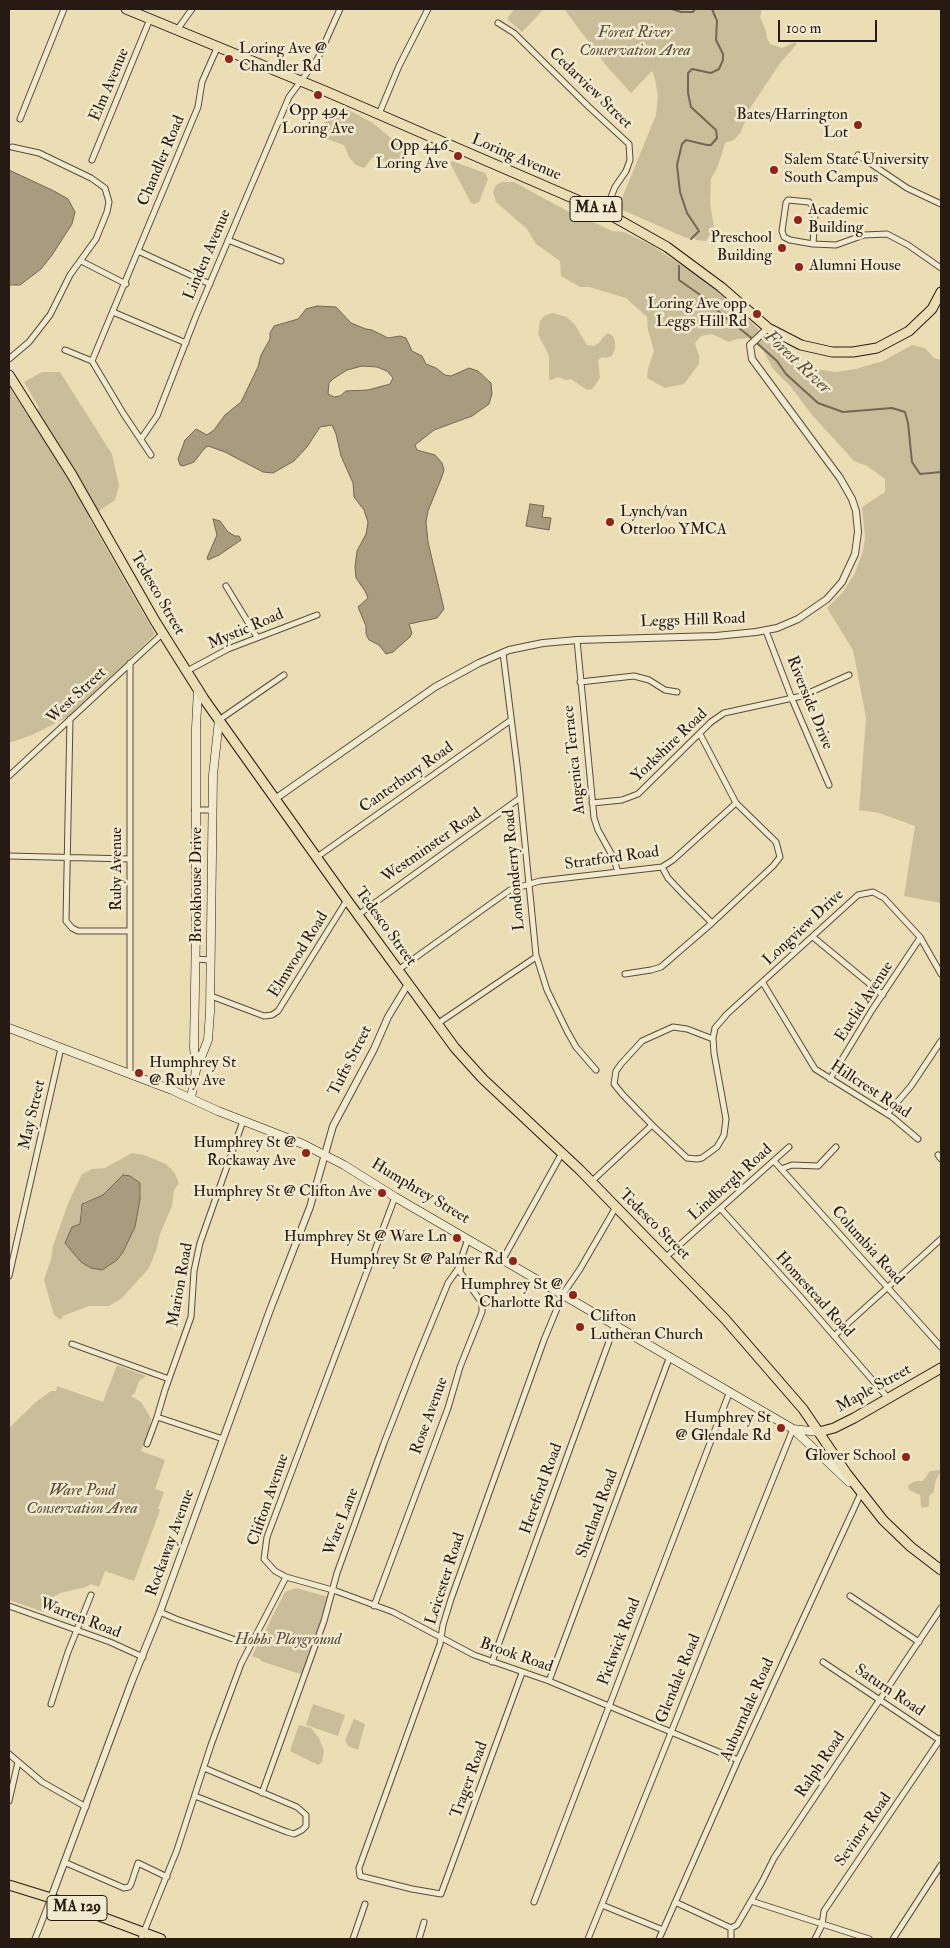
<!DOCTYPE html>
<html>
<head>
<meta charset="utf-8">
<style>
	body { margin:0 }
	#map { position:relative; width:950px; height:1948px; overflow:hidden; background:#ebdeb5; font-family:"IM FELL Double Pica",serif }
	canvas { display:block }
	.frame { position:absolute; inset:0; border:10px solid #271a12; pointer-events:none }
	.scale { position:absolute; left:778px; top:20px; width:99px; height:22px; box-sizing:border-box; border:2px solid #271a12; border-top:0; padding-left:6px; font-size:15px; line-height:18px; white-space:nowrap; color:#271a12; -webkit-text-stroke:4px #f2eacf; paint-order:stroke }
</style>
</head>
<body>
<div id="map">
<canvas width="950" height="1948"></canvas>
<div class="frame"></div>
<div class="scale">100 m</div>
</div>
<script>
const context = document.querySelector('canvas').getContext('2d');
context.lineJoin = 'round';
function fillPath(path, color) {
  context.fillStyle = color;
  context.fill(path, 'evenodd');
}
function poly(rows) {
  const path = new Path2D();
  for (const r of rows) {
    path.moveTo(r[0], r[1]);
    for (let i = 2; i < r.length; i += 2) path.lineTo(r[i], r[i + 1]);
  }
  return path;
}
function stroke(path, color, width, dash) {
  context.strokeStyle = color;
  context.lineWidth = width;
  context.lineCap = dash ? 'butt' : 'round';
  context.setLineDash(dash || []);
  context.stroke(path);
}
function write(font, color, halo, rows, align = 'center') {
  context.font = font + ' "IM FELL Double Pica",serif';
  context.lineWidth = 5;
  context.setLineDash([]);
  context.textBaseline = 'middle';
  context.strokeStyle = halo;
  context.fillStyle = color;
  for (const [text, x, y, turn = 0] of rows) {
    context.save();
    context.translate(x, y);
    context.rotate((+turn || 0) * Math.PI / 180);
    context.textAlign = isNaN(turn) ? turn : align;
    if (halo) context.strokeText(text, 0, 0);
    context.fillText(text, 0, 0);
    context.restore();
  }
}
fillPath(poly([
	[514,9,544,9,522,32,507,19],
	[564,9,762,9,760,17,766,31,767,38,770,44,782,48,795,42,797,44,781,62,750,108,741,132,734,140,725,143,718,166,711,179,710,203,714,227,706,241,696,240,693,237,691,239,684,237,618,208,656,115,658,96,655,79,652,71,631,93,609,69],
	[340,108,345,108,373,123,392,139,403,145,407,150,406,158,396,168,392,168,386,162,375,157,372,158,364,168,356,165,349,157,344,145,330,140,326,140,322,135,322,128,327,116,332,110],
	[452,161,485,173,488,179,479,202,474,204,471,203,450,163],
	[502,182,514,182,580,218,589,220,612,231,624,232,651,245,700,277,743,314,759,330,765,341,781,348,794,361,806,367,835,372,856,369,883,361,912,345,925,348,934,358,941,360,941,903,904,896,915,826,879,813,859,810,866,718,853,650,827,608,843,592,855,573,863,551,865,538,862,507,885,492,885,479,867,466,854,461,812,415,791,387,773,369,763,350,750,338,737,339,729,342,712,334,701,336,695,343,699,356,699,364,684,384,665,388,647,378,648,369,654,351,648,330,647,317,626,298,589,287,580,287,561,276,560,261,536,244,527,229,496,202,493,192,496,185],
	[552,313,567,317,575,325,587,345,594,346,600,342,603,337,608,333,613,336,615,342,615,349,612,356,606,358,602,357,598,360,600,378,592,389,587,390,571,379,566,380,558,377,551,380,549,379,549,356,538,334,540,321,544,316],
	[42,372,60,372,112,454,119,486,115,500,89,518,155,634,72,715,32,735,9,743,9,387,28,416,39,408,24,382],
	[132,1153,144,1155,166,1164,174,1172,179,1183,174,1190,172,1206,160,1234,157,1248,149,1268,122,1298,109,1306,89,1306,63,1316,61,1320,54,1315,44,1280,51,1259,53,1246,69,1201,82,1174,92,1169,105,1168],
	[126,1175,141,1191,135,1227,123,1252,72,1251,65,1243,72,1227,80,1224,80,1212,84,1202,103,1195,120,1178],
	[117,1365,146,1376,139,1381,135,1393,131,1396,141,1402,151,1418,149,1432,141,1451,165,1460,155,1489,164,1492,158,1508,160,1510,134,1581,105,1571,99,1587,91,1584,86,1587,60,1593,49,1599,44,1612,9,1600,9,1428,36,1402,51,1391,56,1391,57,1386,103,1402],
	[941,1470,935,1482,934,1492,929,1496,929,1506,923,1508,921,1506,920,1495,909,1490,908,1485,916,1481,923,1481,930,1471],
	[296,1588,328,1597,323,1617,303,1675,261,1661,260,1659,252,1656,285,1592],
	[313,1704,345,1715,338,1736,306,1725],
	[354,1719,365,1724,358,1750,348,1746,345,1740],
	[299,1725,311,1728,319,1738,324,1751,322,1762,318,1765,290,1751]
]), '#cabd99');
const water = poly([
	[9,170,54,191,68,199,75,212,72,224,52,255,41,269,20,285,9,285,9,170],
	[317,306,336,307,351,323,366,329,372,330,388,338,400,336,406,338,412,351,422,356,426,364,436,368,445,375,451,376,469,368,478,371,491,383,492,394,489,404,472,416,434,430,415,445,417,450,435,455,442,463,444,470,441,479,428,511,426,522,428,542,444,609,437,618,409,624,412,633,410,637,393,652,386,654,379,645,369,640,366,634,366,626,358,607,368,598,365,591,356,578,355,567,357,551,366,534,368,522,364,510,354,497,353,483,341,456,336,434,332,425,320,427,307,447,294,461,273,473,263,472,225,452,208,446,204,449,194,462,183,466,180,465,178,459,185,440,196,429,207,435,214,430,225,415,241,402,258,367,261,355,270,339,270,333,274,326,298,319,306,309,317,306],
	[362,366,377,367,387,371,393,378,390,384,368,390,346,391,340,396,334,397,328,394,329,383,333,379,347,370,362,366],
	[530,504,544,506,542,517,551,518,549,530,526,526,530,504],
	[213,519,220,521,228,532,235,536,239,536,241,540,219,555,208,560,207,558,217,535,213,519],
	[123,1175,130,1176,140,1183,140,1199,135,1227,123,1252,117,1260,102,1270,91,1268,81,1262,65,1243,72,1227,80,1224,82,1204,103,1195,123,1175]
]);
fillPath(water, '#a89b7e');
stroke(water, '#746753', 1);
stroke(poly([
	[672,9,681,12,693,12,695,9],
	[691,239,699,231,687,213,680,192,677,165,682,144,686,140,707,145,711,145,717,138,716,130,691,107,688,93,688,73,692,69,711,73,719,69,723,60,723,54,716,40,717,21,712,9],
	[679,266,679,280,706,299,720,313,749,336,777,361,786,374,818,403,843,412,892,408,905,412,908,423,912,462,920,474,941,472]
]), '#746753', 2);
const minor = poly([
	[498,23,514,33,589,107,629,144,630,160,626,171,615,187,605,212],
	[177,30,192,9],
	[379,114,399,66,428,9],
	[20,119,64,9],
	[858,155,907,188,941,204],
	[92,160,150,19],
	[228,240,281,261],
	[813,244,815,214,813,206,809,202,788,200,786,203,782,231,784,237,790,240,813,244,836,245,864,235,887,234,908,245,941,268],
	[138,251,210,284],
	[81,261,126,284],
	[113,312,186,343],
	[65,350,92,361,123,413,151,455],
	[9,359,29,342,50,315,70,275,96,239,107,212,109,202,105,188,91,178,39,153,12,147],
	[92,361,198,107,202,82,217,48],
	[141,439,157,416,196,316,289,97,318,58,340,9],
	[226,586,257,637],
	[766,631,792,699,829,785],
	[577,640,594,818,598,830,613,857,618,872],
	[503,653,518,773,536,955,547,990,567,1031,576,1047,596,1070],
	[187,671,228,649,317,615],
	[580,682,634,676,649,680,665,690,677,692],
	[70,719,66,921,72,928,78,931,130,931],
	[219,720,284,675],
	[9,776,162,634],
	[592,803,622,800,638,794,711,722,724,713,802,696,849,675],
	[195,810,212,810],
	[9,856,130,859],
	[317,857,511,720],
	[662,867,668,878,684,895,712,923,773,866,780,857,776,842,736,803,700,734],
	[358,915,520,798],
	[813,937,883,995],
	[195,959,211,960],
	[398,970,510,890,540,881,662,867,673,860,736,803],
	[625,974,651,970,661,967,712,923],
	[763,983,815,1069,892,1117,918,1139],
	[211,996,264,1016,272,1015,278,1011,347,900],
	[437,1024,536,957],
	[130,1074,130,663],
	[830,1079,872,1010,920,938],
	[887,1114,911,1086,941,1041],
	[652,1125,623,1095,614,1084,616,1071,621,1064,642,1041,673,1027,687,1029,713,1039],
	[938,1155,941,1159],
	[774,1161,941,1347],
	[781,1169,792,1165,818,1166,836,1147],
	[591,1182,652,1125,687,1158,697,1159,702,1158,717,1147,724,1135,726,1119,714,1053,713,1038,715,1028,727,1014,858,895,873,892,884,898,920,937,941,974],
	[395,1197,267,1537,264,1559,275,1571,286,1577,336,1591,393,1612,474,1655,549,1681,738,1760],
	[721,1209,797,1293,888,1398],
	[666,1257,789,1147],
	[503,1259,562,1153],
	[9,1276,61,1048],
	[834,1336,941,1239],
	[72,1344,169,1379],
	[223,1439,157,1417,165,1390,191,1317,194,1271,200,1243,243,1121],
	[147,1444,157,1417],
	[850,1596,919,1642],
	[9,1606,110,1642,143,1657],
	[374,1606,448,1408,460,1367,482,1312,482,1303,460,1272,461,1259,468,1239],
	[160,1612,176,1619,250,1645],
	[492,1662,615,1325],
	[823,1662,941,1741],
	[522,1673,441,1894,412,1889,360,1876,359,1868,440,1644,443,1625,451,1599,544,1340,563,1294,580,1269,616,1207],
	[549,1681,670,1356],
	[51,1704,68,1652,91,1595],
	[9,1754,42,1782,86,1807],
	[262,1793,324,1621,337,1573,384,1443,418,1356,448,1283,460,1266],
	[195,1796,287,1832,294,1834,302,1830,306,1826,306,1815,297,1807,204,1768],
	[9,1801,18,1762],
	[64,1862,124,1888,129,1887,131,1884,138,1863,167,1877],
	[751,1901,869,1939],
	[534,1902,730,1391],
	[675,1902,731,1928],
	[602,1905,663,1930],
	[731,1938,731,1928,737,1925,762,1882,774,1858,941,1608],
	[35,1939,51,1898],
	[141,1939,177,1850,211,1745,241,1664,286,1577],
	[353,1939,365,1904],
	[419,1939,424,1922],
	[588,1939,793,1429],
	[659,1939,738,1760,861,1493],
	[815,1939,822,1925,824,1911,941,1738],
	[893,1939,941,1865]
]);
const tertiary = poly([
	[275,799,435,687,479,663,509,650,543,643,577,640,716,636,756,632,777,628,798,619,827,599,842,582,855,554,858,532,856,511,852,499,840,478,752,359,750,345,768,328],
	[51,1898,132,1681,160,1612,270,1310,310,1207,333,1126,374,1049,388,1017,408,984]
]);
const secondary = poly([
	[9,1028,172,1090,218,1111,303,1144,344,1165,395,1197,793,1429,849,1482],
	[196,1070,208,1040,210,1012,213,775,219,720],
	[191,1098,196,1070,194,1047,196,929,196,728,198,689],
	[793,1429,819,1432]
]);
const primary = poly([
	[9,375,72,475,155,621,204,699,347,900,455,1048,483,1079,580,1170,725,1319,803,1409,847,1474,883,1520,911,1547,941,1570],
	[819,1432,834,1428,854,1418,941,1368],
	[9,1885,51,1898,161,1939]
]);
const trunk = poly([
	[126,9,325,91,605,212,667,247,721,287,768,328,801,345,832,352,853,352,877,348,909,331,932,309,941,292]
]);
stroke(minor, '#584b3b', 7);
stroke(tertiary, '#584b3b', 8);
stroke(secondary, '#271a12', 9);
stroke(primary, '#271a12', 11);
stroke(trunk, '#271a12', 11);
stroke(minor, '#f2eacf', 5);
stroke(tertiary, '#f2eacf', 6);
stroke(secondary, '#f2eacf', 8);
stroke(primary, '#ebdeb5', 9);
stroke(trunk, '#ebdeb5', 9);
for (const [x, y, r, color] of [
	[229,59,5,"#8f2418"],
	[318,95,5,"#8f2418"],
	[858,125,5,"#8f2418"],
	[458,156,5,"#8f2418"],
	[774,170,5,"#8f2418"],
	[798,220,5,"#8f2418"],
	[782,248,5,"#8f2418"],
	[799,267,5,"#8f2418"],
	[757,314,5,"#8f2418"],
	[610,522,5,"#8f2418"],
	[139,1073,5,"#8f2418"],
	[306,1153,5,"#8f2418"],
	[382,1193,5,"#8f2418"],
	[457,1238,5,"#8f2418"],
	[513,1261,5,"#8f2418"],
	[573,1295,5,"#8f2418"],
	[580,1327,5,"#8f2418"],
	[781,1428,5,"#8f2418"],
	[906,1457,5,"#8f2418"]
]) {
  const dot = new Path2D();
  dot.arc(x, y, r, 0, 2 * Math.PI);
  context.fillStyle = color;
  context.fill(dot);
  stroke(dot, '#f2eacf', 2);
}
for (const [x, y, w] of [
	[596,209,52],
	[77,1908,60]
]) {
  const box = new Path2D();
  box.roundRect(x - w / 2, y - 12.5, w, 25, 4);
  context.fillStyle = '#f2eacf';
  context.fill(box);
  stroke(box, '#271a12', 1);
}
write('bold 15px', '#271a12', null, [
	["MA 1A",596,209],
	["MA 129",77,1908]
]);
write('italic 16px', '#584b3a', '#f2eacf', [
	["Forest River",635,34],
	["Conservation Area",635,52],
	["Ware Pond",82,1492],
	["Conservation Area",82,1510],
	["Hobbs Playground",288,1641]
]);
write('16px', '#271a12', '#f2eacf', [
	["Loring Ave @",239,50,"left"],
	["Chandler Rd",239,68,"left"],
	["Opp 494",318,112,"center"],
	["Loring Ave",318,130,"center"],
	["Bates/Harrington",848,116],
	["Lot",848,134],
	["Opp 446",448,147],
	["Loring Ave",448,165],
	["Salem State University",784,161,"left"],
	["South Campus",784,179,"left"],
	["Academic",808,211,"left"],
	["Building",808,229,"left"],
	["Preschool",772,239],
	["Building",772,257],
	["Alumni House",809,267,"left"],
	["Loring Ave opp",747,305],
	["Leggs Hill Rd",747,323],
	["Lynch/van",620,513,"left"],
	["Otterloo YMCA",620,531,"left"],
	["Humphrey St",149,1064,"left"],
	["@ Ruby Ave",149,1082,"left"],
	["Humphrey St @",296,1144],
	["Rockaway Ave",296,1162],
	["Humphrey St @ Clifton Ave",372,1193],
	["Humphrey St @ Ware Ln",447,1238],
	["Humphrey St @ Palmer Rd",503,1261],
	["Humphrey St @",563,1286],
	["Charlotte Rd",563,1304],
	["Clifton",590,1318,"left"],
	["Lutheran Church",590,1336,"left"],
	["Humphrey St",771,1419],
	["@ Glendale Rd",771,1437],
	["Glover School",896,1457]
], 'right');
write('16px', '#271a12', '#f2eacf', [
	["Elm Avenue",110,85,-67],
	["Cedarview Street",590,89,44],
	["Loring Avenue",516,158,23],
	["Chandler Road",162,161,-67],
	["Linden Avenue",208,255,-67],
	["Tedesco Street",157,594,60],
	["Leggs Hill Road",693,621,-2],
	["Mystic Road",246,630,-23],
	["West Street",77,696,-43],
	["Riverside Drive",809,703,68],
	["Yorkshire Road",670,746,-44],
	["Angenica Terrace",575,760,-96],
	["Canterbury Road",407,778,-35],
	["Westminster Road",432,846,-35],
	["Stratford Road",612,859,-8],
	["Ruby Avenue",118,869,-90],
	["Londonderry Road",515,870,-95],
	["Brookhouse Drive",198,885,-90],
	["Tedesco Street",385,927,54],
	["Longview Drive",804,928,-43],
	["Elmwood Road",299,955,-58],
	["Euclid Avenue",865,1002,-57],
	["Tufts Street",351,1061,-63],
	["Hillcrest Road",870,1090,33],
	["May Street",33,1115,-77],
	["Lindbergh Road",731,1183,-42],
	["Humphrey Street",420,1192,31],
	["Tedesco Street",654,1225,45],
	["Columbia Road",867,1246,48],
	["Marion Road",181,1285,-80],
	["Homestead Road",814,1295,48],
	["Maple Street",874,1389,-29],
	["Rose Avenue",430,1416,-70],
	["Hereford Road",542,1489,-70],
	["Clifton Avenue",269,1500,-71],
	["Shetland Road",598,1514,-70],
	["Ware Lane",342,1522,-69],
	["Rockaway Avenue",171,1543,-70],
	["Leicester Road",446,1579,-72],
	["Warren Road",80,1619,21],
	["Pickwick Road",620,1642,-69],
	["Brook Road",516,1656,19],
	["Glendale Road",679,1679,-68],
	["Saturn Road",889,1691,34],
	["Auburndale Road",748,1710,-66],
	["Ralph Road",821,1765,-56],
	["Trager Road",470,1780,-70],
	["Sevinor Road",864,1830,-55]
]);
write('italic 18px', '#5b4e3d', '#f2eacf', [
	["Forest River",797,363,43]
]);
</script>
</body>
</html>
